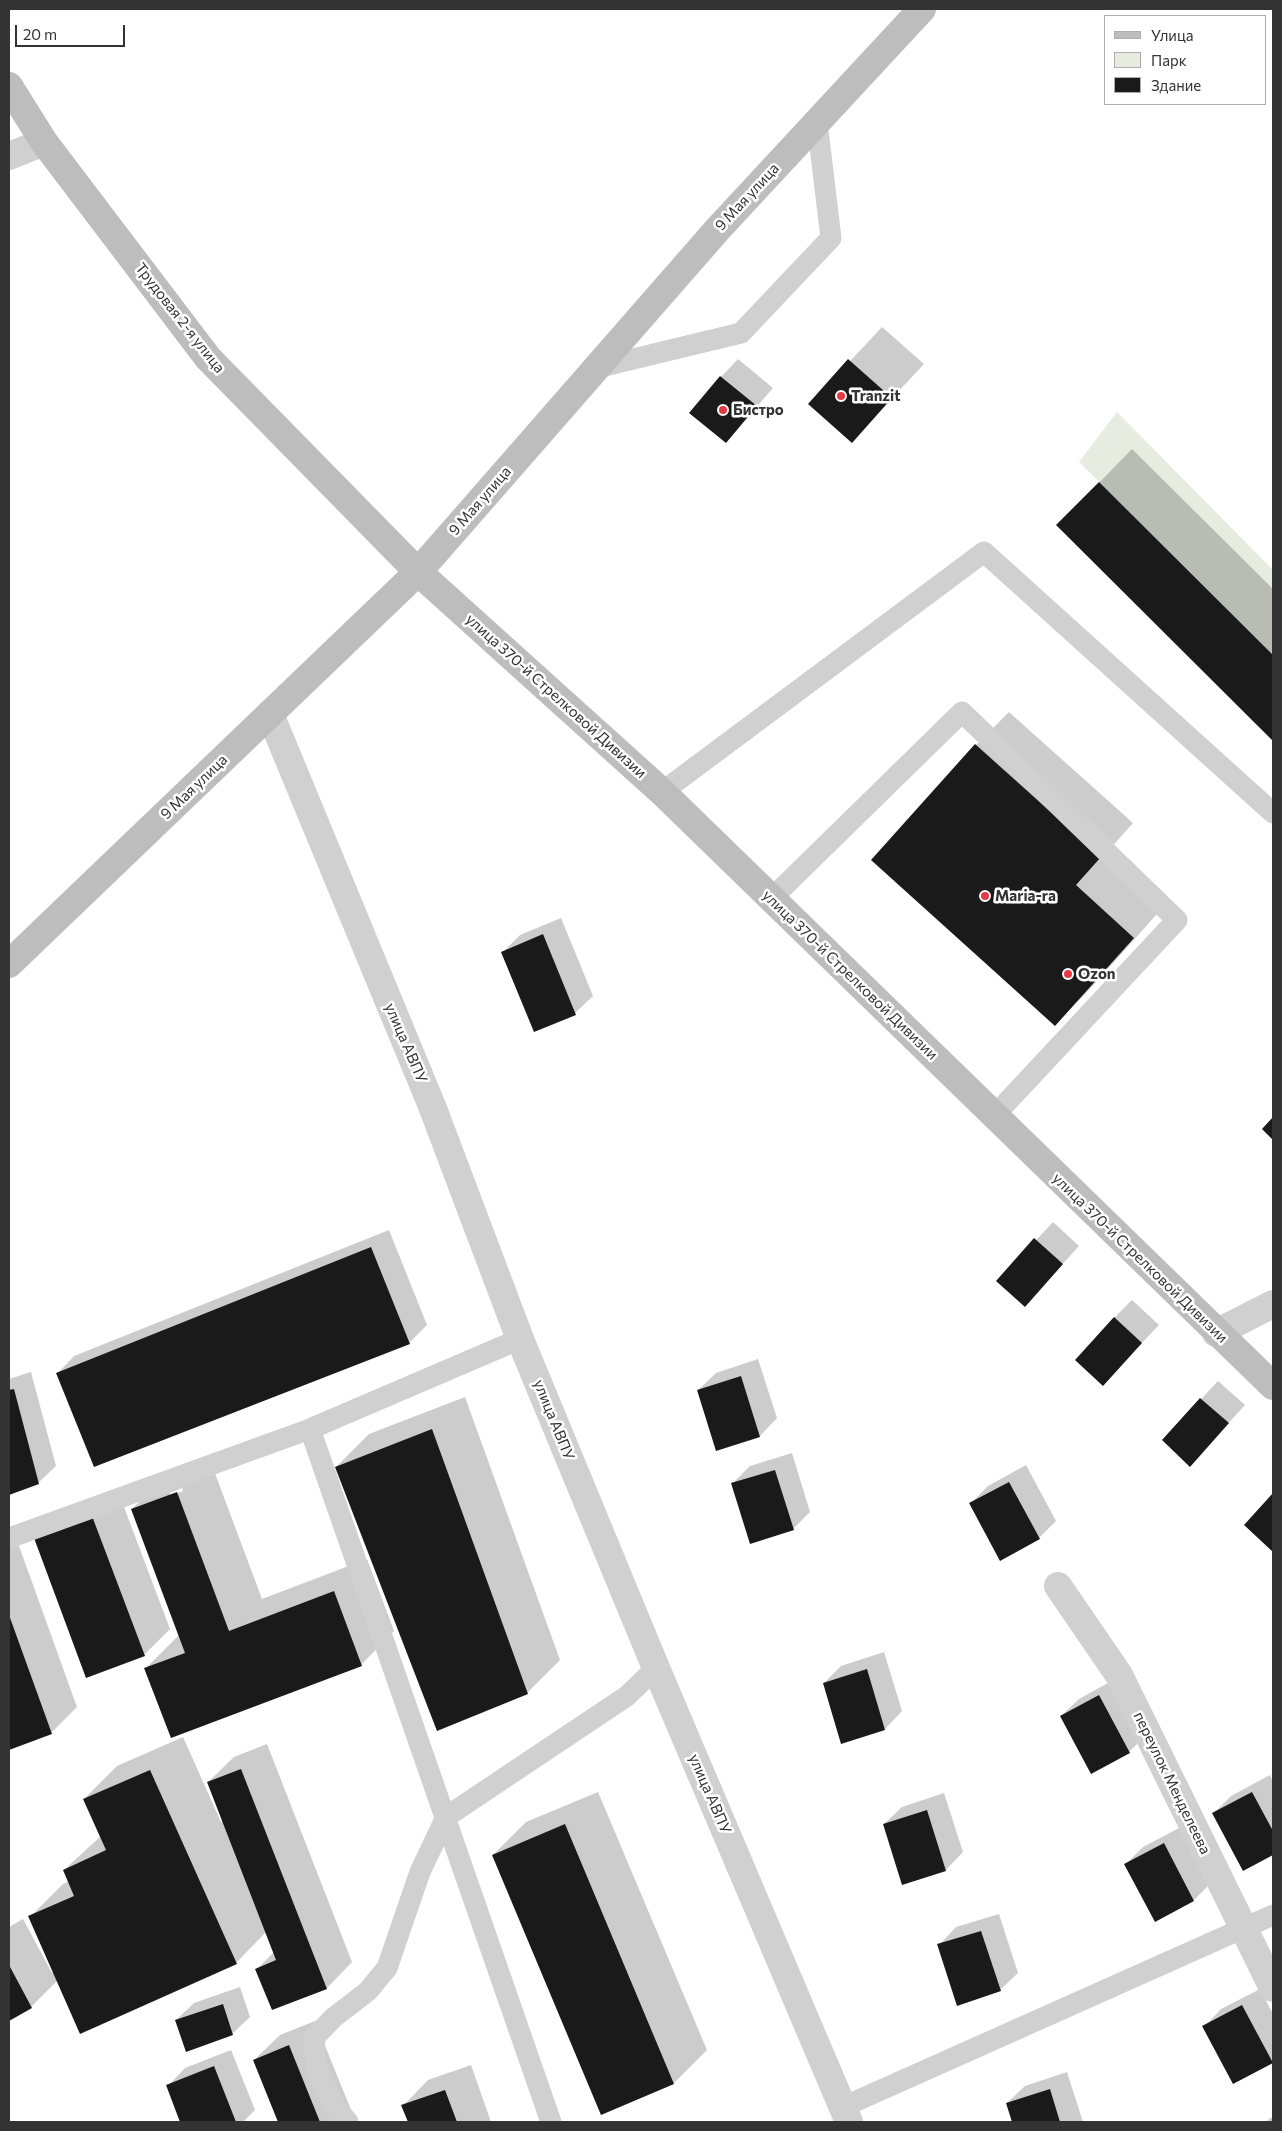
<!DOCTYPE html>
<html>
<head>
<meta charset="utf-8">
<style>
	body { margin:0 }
	#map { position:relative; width:1282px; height:2131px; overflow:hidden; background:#fff; font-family:Commissioner,sans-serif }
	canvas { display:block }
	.frame { position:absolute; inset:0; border:10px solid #333; pointer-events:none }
	.legend { position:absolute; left:1104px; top:15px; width:162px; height:90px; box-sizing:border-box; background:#fff; border:1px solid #adadad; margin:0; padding:6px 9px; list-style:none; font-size:15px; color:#333 }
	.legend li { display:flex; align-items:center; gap:10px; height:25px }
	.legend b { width:25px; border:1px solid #adadad }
	.scale { position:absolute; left:15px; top:25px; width:110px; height:22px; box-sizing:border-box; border:2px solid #333; border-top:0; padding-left:6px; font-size:15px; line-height:18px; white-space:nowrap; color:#333; -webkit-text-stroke:4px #fff; paint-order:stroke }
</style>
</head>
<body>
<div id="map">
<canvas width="1282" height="2131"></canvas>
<div class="frame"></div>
<ul class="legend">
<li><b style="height:6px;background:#bdbdbd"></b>Улица</li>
<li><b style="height:14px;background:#e6ecdf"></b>Парк</li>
<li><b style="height:14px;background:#1a1a1a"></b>Здание</li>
</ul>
<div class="scale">20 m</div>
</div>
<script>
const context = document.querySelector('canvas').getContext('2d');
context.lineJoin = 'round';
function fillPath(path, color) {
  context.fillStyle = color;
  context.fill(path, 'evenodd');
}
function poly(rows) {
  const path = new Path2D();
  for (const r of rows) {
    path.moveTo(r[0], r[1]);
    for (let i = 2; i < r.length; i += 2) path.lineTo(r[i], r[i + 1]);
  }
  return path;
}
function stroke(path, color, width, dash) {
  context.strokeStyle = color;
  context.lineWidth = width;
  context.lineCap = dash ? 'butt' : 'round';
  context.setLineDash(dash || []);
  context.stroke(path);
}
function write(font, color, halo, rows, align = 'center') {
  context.font = font + ' Commissioner,sans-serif';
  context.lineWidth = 5;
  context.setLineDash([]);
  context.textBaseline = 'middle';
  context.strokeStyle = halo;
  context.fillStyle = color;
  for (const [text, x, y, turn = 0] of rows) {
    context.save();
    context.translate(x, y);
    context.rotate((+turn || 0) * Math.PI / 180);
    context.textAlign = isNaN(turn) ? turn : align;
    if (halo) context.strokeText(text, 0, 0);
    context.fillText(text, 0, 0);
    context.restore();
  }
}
fillPath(poly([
	[1117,412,1273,570,1273,655,1079,462]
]), '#e6ecdf');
fillPath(poly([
	[882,327,924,364,852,441,810,404],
	[738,359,773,388,726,442,721,377],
	[1132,449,1273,589,1273,739,1058,525],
	[1009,712,1133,823,1108,851,1166,904,1088,991,1055,1024,873,860,976,745],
	[561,918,593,996,575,1013,535,1030,503,952,520,935],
	[1053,1222,1079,1246,1025,1305,998,1281],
	[389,1230,427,1325,410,1342,95,1465,57,1374,74,1356],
	[1132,1300,1159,1325,1103,1384,1114,1318],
	[758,1359,777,1418,760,1436,717,1449,698,1390,716,1373],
	[31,1372,56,1466,38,1483,9,1493,9,1379],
	[1218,1381,1245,1405,1190,1465,1163,1440],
	[465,1397,560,1660,527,1693,336,1467,369,1434],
	[792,1453,810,1512,793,1529,732,1484,750,1466],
	[210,1460,262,1599,367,1559,394,1631,361,1665,146,1668,179,1635,132,1509,165,1476],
	[182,1488,183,1491,170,1496,170,1493],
	[1026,1465,1056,1521,1039,1538,971,1503,988,1486],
	[118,1491,170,1629,144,1655,35,1538],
	[1273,1495,1273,1549,1272,1549,1246,1525],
	[14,1532,77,1707,51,1733,9,1748,9,1534],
	[884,1652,902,1711,885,1729,842,1742,824,1683,841,1666],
	[1117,1678,1147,1734,1129,1752,1061,1716,1079,1699],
	[183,1737,221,1822,223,1821,208,1782,234,1757,267,1744,352,1962,327,1988,273,2009,257,1969,274,1952,266,1932,236,1963,58,1980,31,2007,9,2019,9,1927,23,1919,52,1973,54,1972,30,1917,63,1884,69,1881,64,1870,101,1836,84,1799,117,1766],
	[1270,1775,1273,1782,1273,1853,1244,1869,1214,1813,1231,1796],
	[598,1792,707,2050,674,2083,602,2114,493,1855,526,1822],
	[944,1793,963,1852,946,1870,903,1883,884,1824,902,1807],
	[1181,1827,1211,1883,1194,1900,1155,1920,1125,1865,1143,1847],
	[999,1914,1018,1973,1000,1990,939,1945,956,1927],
	[240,1987,250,2017,232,2034,176,2020,194,2003],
	[1260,1989,1273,2014,1272,2062,1204,2027,1221,2009],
	[315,2021,356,2122,279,2122,254,2060,280,2035],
	[231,2050,255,2110,243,2122,182,2122,168,2086,185,2068],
	[471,2065,491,2122,409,2122,403,2106,428,2080],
	[1067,2072,1083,2122,1013,2122,1007,2103,1025,2086],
	[1273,2117,1273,2122,1266,2122,1269,2119]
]), '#0003');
fillPath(poly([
	[848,359,892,398,852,443,808,404],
	[720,376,757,406,726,443,689,413],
	[1099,482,1273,655,1273,741,1056,525],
	[975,744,1101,857,1076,885,1134,938,1055,1026,871,860],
	[543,934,576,1015,534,1032,501,952],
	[1273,1117,1273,1140,1262,1129],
	[1034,1238,1063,1264,1025,1307,996,1281],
	[371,1247,410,1344,94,1467,56,1373],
	[1114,1317,1142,1343,1103,1386,1075,1360],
	[741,1376,760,1437,716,1451,697,1390],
	[14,1389,39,1484,9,1495,9,1390],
	[1200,1398,1229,1423,1190,1467,1162,1440],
	[432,1429,528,1694,437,1731,335,1467],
	[775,1470,794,1530,750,1544,731,1483],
	[1009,1482,1040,1539,1000,1561,969,1503],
	[177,1492,229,1631,334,1591,362,1666,171,1738,144,1668,185,1653,131,1509],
	[1273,1493,1273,1552,1244,1525],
	[92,1516,145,1656,86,1678,34,1538],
	[9,1615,52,1734,9,1750],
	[867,1669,885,1730,841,1744,823,1683],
	[1099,1695,1130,1753,1091,1774,1060,1716],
	[241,1769,327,1989,272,2010,255,1969,276,1960,207,1782],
	[150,1770,237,1964,80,2034,28,1916,74,1896,63,1870,106,1850,83,1799],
	[1252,1792,1273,1831,1273,1855,1243,1871,1212,1813],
	[927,1810,946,1871,902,1885,883,1824],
	[565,1824,674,2084,601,2115,492,1855],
	[1164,1843,1194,1901,1155,1922,1124,1864],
	[981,1931,1001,1991,957,2006,937,1944],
	[9,1965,32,2008,9,2021],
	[223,2004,233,2035,186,2052,175,2020],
	[1242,2005,1273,2063,1233,2084,1202,2026],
	[289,2045,320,2122,278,2122,253,2060],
	[214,2066,236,2122,180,2122,166,2085],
	[1050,2089,1060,2122,1012,2122,1006,2103],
	[445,2090,457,2122,408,2122,401,2105]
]), '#1a1a1a');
stroke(poly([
	[596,368,741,333,831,238,817,122],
	[662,792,984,552,1273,813],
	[771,899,962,712,1177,920,994,1116],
	[310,1429,551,2122],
	[9,1538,310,1429,520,1339],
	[843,2107,1273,1915],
	[348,2122,335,2107,317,2072,314,2038,333,2018,368,1991,387,1968,420,1872,446,1817,627,1696,656,1668]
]), '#d0d0d0', 21);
stroke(poly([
	[9,156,44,142],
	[270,714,432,1106,520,1339,656,1668,849,2122],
	[1216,1333,1273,1304],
	[1058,1586,1119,1675,1273,1988]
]), '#d0d0d0', 28);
stroke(poly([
	[9,86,44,142,208,358,418,572,662,792,1273,1386],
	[9,964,418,572,717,230,922,9]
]), '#bdbdbd', 28);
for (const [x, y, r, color] of [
	[841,396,5,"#e63946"],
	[723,410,5,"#e63946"],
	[985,896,5,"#e63946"],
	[1068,974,5,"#e63946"]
]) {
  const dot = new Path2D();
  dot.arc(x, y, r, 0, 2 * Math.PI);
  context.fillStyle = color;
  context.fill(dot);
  stroke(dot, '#fff', 2);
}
write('15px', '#333', '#fff', [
	["9 Мая улица",747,197,-47],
	["Трудовая 2-я улица",180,318,52],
	["9 Мая улица",480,501,-49],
	["улица 370-й Стрелковой Дивизии",556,696,42],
	["9 Мая улица",194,787,-44],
	["улица 370-й Стрелковой Дивизии",850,975,44],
	["улица АВПУ",406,1043,67],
	["улица 370-й Стрелковой Дивизии",1140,1258,44],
	["улица АВПУ",554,1420,68],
	["переулок Менделеева",1172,1783,64],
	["улица АВПУ",710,1794,67]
]);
write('bold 15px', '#333', '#fff', [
	["Tranzit",851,396],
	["Бистро",733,410],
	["Maria-ra",995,896],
	["Ozon",1078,974]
], 'left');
</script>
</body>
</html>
